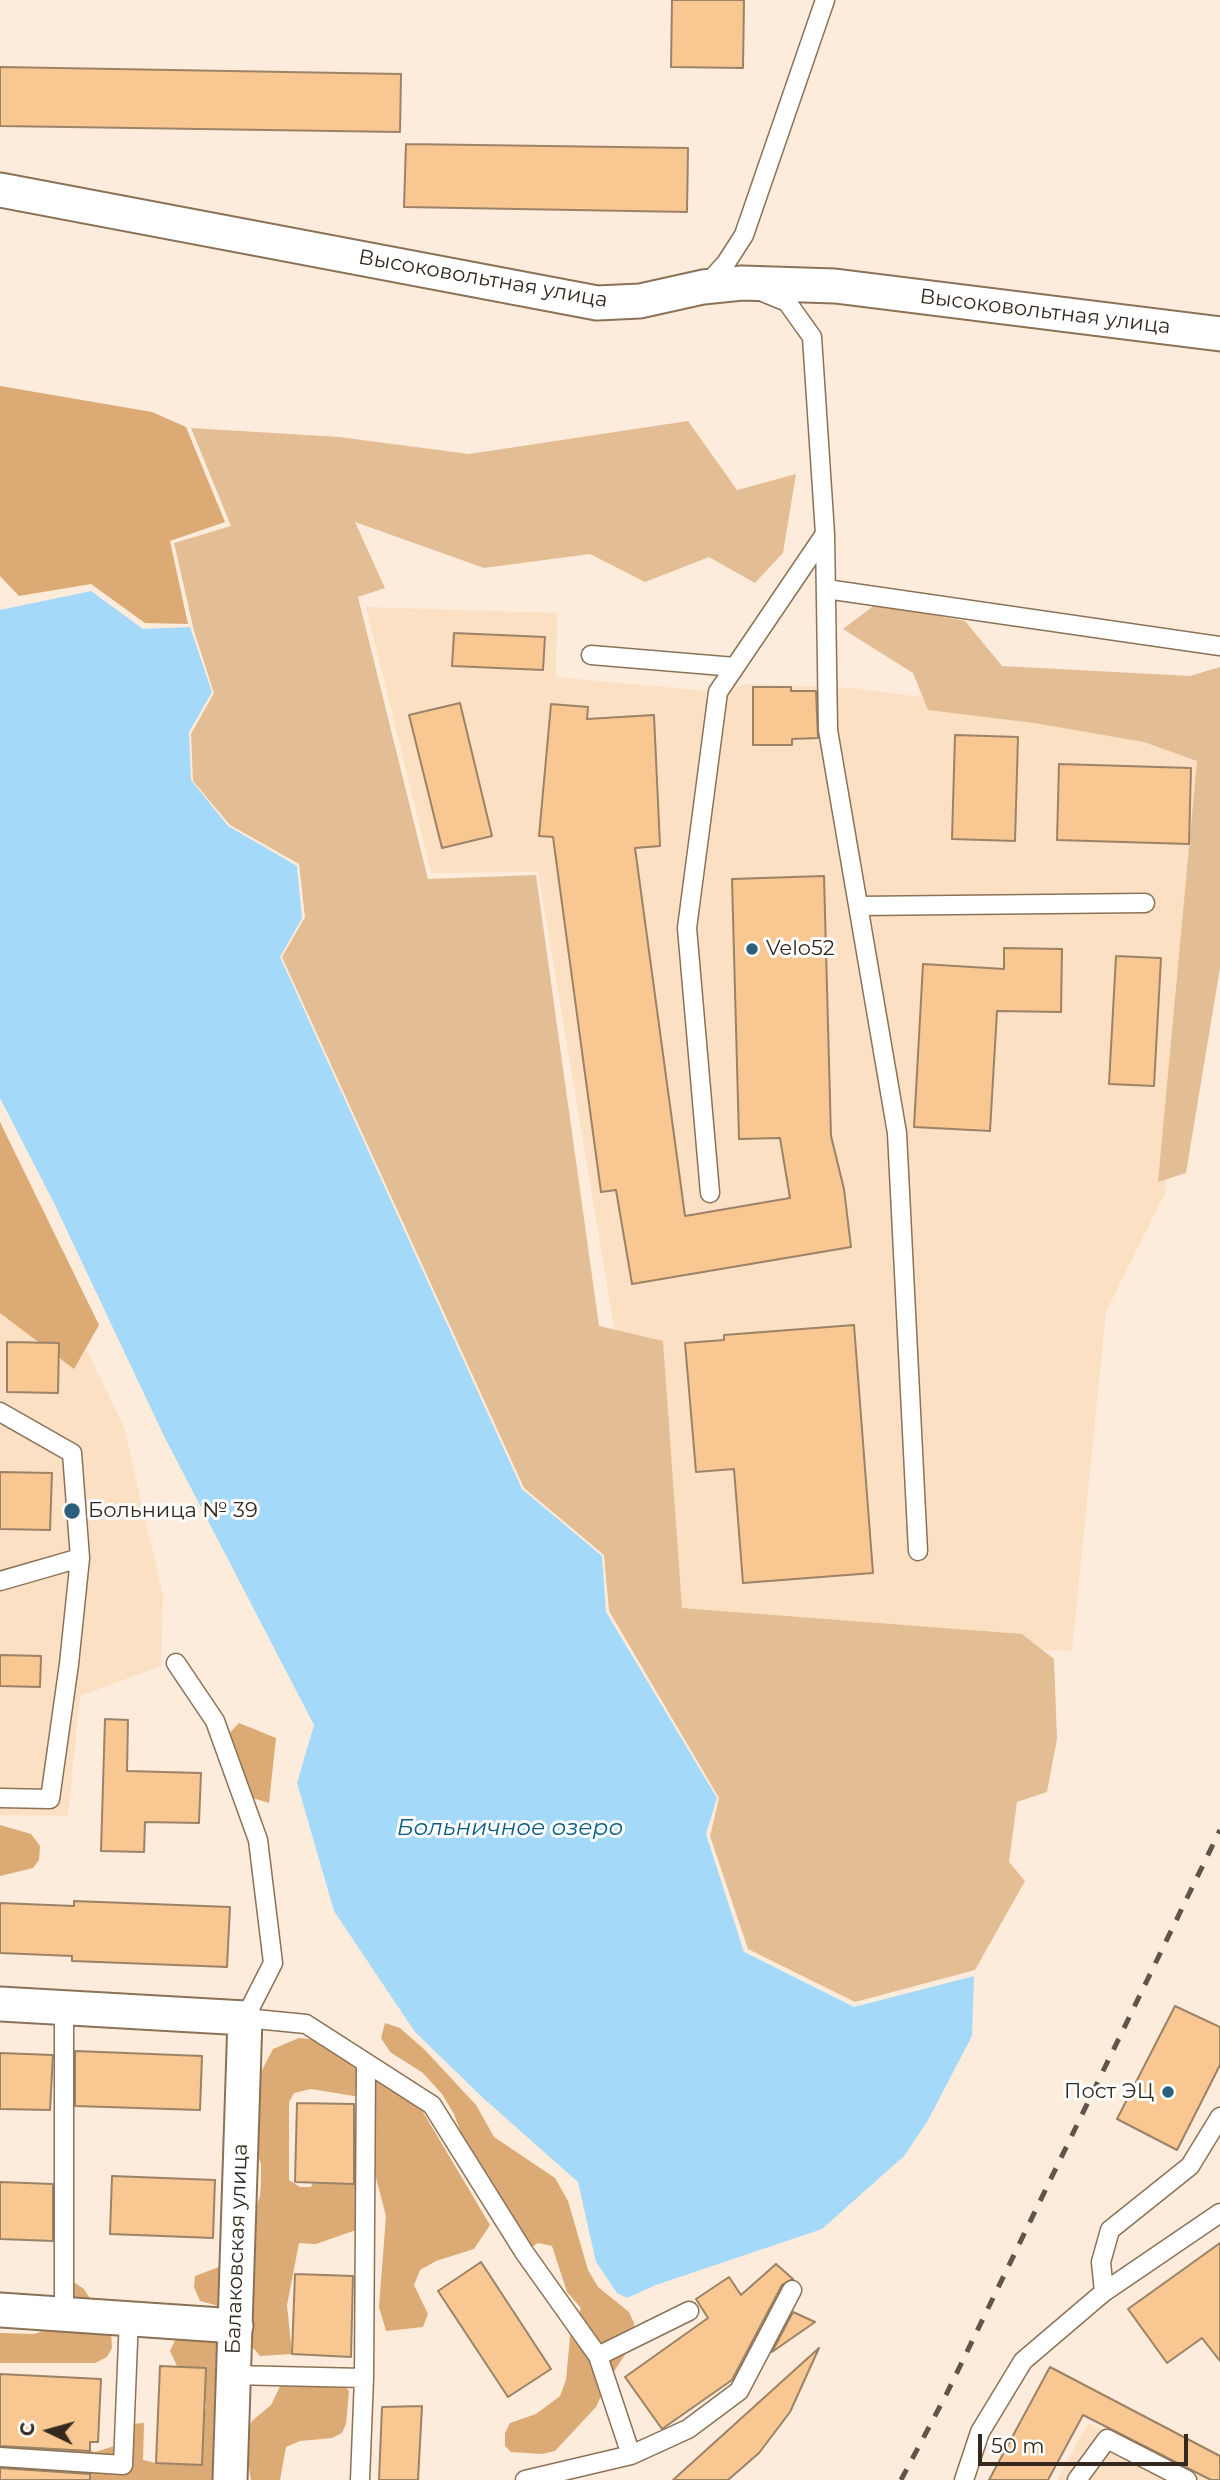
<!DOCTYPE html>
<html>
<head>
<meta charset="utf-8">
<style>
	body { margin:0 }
	#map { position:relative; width:1220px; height:2480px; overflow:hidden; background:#fdecdb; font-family:Montserrat,sans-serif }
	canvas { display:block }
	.north { position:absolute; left:14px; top:2396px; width:70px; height:70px; -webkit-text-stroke:5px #fff; paint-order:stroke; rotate:275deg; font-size:19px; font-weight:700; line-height:28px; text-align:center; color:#34291e }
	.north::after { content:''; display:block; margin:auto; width:24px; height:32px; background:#34291e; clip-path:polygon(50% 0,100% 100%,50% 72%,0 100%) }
	.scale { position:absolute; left:978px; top:2434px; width:210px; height:32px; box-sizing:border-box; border:4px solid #34291e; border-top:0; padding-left:9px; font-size:21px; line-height:24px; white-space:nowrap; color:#34291e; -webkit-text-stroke:5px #fff; paint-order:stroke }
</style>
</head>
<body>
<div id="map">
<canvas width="1220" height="2480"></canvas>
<div class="north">С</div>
<div class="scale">50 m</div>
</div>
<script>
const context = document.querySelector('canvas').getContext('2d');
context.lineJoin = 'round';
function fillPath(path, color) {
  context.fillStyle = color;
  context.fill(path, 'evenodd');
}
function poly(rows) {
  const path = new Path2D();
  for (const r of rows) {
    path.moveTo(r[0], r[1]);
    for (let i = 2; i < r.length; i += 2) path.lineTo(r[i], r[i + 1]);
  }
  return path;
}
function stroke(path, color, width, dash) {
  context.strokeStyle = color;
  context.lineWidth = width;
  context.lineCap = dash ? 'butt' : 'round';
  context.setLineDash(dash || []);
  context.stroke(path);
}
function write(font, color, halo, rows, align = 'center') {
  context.font = font + ' Montserrat,sans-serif';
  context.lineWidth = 6;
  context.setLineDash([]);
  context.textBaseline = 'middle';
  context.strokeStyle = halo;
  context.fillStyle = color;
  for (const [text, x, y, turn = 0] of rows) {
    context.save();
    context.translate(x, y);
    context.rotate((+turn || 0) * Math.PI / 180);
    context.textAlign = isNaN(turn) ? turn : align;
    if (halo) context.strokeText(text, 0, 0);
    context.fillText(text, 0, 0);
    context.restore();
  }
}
fillPath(poly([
	[366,607,557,613,556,677,718,692,747,684,854,688,1213,737,1165,1193,1106,1312,1072,1651,665,1631,538,872,431,873],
	[0,1171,124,1427,163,1595,161,1666,80,1696,68,1816,0,1815],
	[1115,2403,1220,2480,1057,2480,1088,2423,1102,2429]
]), '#fbe0c4');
fillPath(poly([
	[688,421,737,490,796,474,783,553,755,583,709,557,645,582,590,554,484,568,355,522,385,588,358,597,428,879,536,875,599,1326,663,1341,682,1608,1022,1634,1054,1659,1057,1739,1047,1792,1017,1802,1009,1862,1025,1881,975,1970,855,2002,748,1949,710,1836,719,1798,609,1611,604,1555,524,1488,282,957,305,917,299,864,230,825,193,781,191,734,214,693,194,631,174,543,231,526,191,428,339,437,469,454],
	[876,604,965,621,1002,666,1190,676,1220,667,1220,968,1186,1173,1158,1182,1197,761,1144,742,1034,723,928,710,913,673,843,629]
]), '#e3bd94');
fillPath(poly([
	[0,386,152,412,186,427,225,522,170,541,188,624,145,623,91,584,19,596,0,576],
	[0,1122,99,1325,74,1369,0,1313],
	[239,1723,276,1738,269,1803,233,1792,223,1775,224,1739],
	[0,1825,31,1834,40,1846,39,1860,33,1868,0,1876],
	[385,2023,400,2028,425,2050,476,2105,494,2137,555,2178,568,2201,588,2270,598,2287,629,2312,634,2323,632,2344,609,2379,596,2407,555,2451,542,2454,511,2452,505,2446,505,2433,510,2423,536,2414,560,2396,566,2380,570,2337,581,2308,567,2292,552,2246,538,2243,524,2252,467,2149,454,2114,442,2094,423,2073,390,2052,381,2038],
	[299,2038,318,2040,407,2085,490,2225,474,2249,436,2261,420,2270,414,2285,428,2314,423,2327,386,2331,379,2307,386,2216,374,2170,376,2130,373,2115,360,2097,311,2089,294,2093,289,2102,289,2180,300,2187,311,2187,329,2140,342,2138,360,2159,359,2229,316,2244,299,2243,287,2305,292,2354,260,2356,247,2341,230,2309,200,2301,194,2287,195,2276,235,2261,243,2248,260,2196,261,2183,261,2164,251,2134,252,2089,273,2049],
	[75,2283,84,2289,111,2332,112,2348,107,2357,95,2363,0,2363,0,2333,35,2334,49,2328,53,2302,59,2289],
	[179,2332,211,2333,217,2342,222,2368,214,2480,0,2480,0,2429,95,2452,118,2445,130,2424,144,2423,143,2460,156,2463,170,2460,206,2408,204,2394,178,2368,170,2351],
	[338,2379,349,2391,346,2424,342,2433,332,2438,300,2441,286,2447,280,2480,251,2480,246,2451,248,2430,252,2421,271,2405,282,2382]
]), '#dbaa75');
fillPath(poly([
	[91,591,143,629,190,627,212,692,189,732,191,780,228,826,297,866,302,918,280,957,522,1489,602,1556,606,1612,717,1798,706,1834,744,1952,854,2007,974,1976,972,2036,927,2122,904,2156,822,2229,656,2285,627,2298,617,2293,596,2262,578,2182,482,2097,415,2032,334,1911,297,1783,314,1725,164,1436,54,1203,0,1098,0,610]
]), '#a4d9fa');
const building = poly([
	[672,0,744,0,743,68,671,67,672,0],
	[0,67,401,74,400,132,0,126,0,67],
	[406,144,688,148,687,212,404,207,406,144],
	[454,633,545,637,543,670,452,666,454,633],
	[753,687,791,687,791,691,816,691,818,738,792,739,792,745,753,745,753,687],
	[460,703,492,836,442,848,409,715,460,703],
	[551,704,588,707,587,719,654,715,660,846,635,848,685,1216,790,1198,780,1138,739,1139,732,879,824,876,831,1136,844,1189,851,1247,632,1284,616,1190,601,1192,553,837,539,836,551,704],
	[955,735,1018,737,1015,841,952,839,955,735],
	[1059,764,1191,768,1189,844,1057,840,1059,764],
	[1004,948,1062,949,1061,1012,997,1011,990,1131,914,1127,923,964,1004,969,1004,948],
	[1116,956,1161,958,1154,1086,1109,1084,1116,956],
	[854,1325,873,1573,743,1583,734,1469,696,1472,685,1343,724,1340,724,1335,854,1325],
	[7,1342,59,1343,58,1393,7,1392,7,1342],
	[0,1472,52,1473,50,1530,0,1529,0,1472],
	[0,1655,41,1656,40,1687,0,1686,0,1655],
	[105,1719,128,1720,127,1771,201,1773,199,1823,145,1822,144,1852,101,1851,105,1719],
	[74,1901,230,1907,227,1967,72,1961,72,1956,0,1953,0,1903,74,1906,74,1901],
	[1175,2006,1220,2027,1220,2065,1177,2150,1117,2119,1175,2006],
	[75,2051,202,2056,200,2110,75,2106,75,2051],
	[0,2053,53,2055,50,2110,0,2109,0,2053],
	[297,2103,354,2104,354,2184,295,2182,297,2103],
	[112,2176,215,2180,213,2238,110,2234,112,2176],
	[0,2182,53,2184,53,2241,0,2239,0,2182],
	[1220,2243,1220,2361,1202,2338,1167,2363,1128,2309,1220,2243],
	[481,2262,551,2369,508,2397,438,2291,481,2262],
	[776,2264,793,2279,782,2285,732,2380,662,2429,625,2377,708,2318,696,2299,729,2277,741,2295,776,2264],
	[295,2274,353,2276,351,2357,292,2354,295,2274],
	[793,2312,815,2322,772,2352,793,2312],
	[819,2348,790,2412,759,2453,728,2480,673,2480,819,2348],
	[160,2366,206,2368,202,2465,156,2463,160,2366],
	[1050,2367,1220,2456,1220,2480,1211,2480,1083,2415,1048,2480,989,2480,1050,2367],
	[0,2374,101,2379,98,2442,90,2442,90,2451,0,2446,0,2374],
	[422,2406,418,2480,379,2480,382,2407,422,2406],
	[0,2468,90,2474,90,2480,0,2480,0,2468]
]);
fillPath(building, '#f9c791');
stroke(building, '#9c8267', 2);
const lane = poly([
	[706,285,726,263,744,235,825,0],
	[765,293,787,302,812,337,825,534,828,730,897,1133,918,1551],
	[826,589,1220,646],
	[591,655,735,667],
	[858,906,1145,903],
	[710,1193,687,928,718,692,825,534],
	[0,1412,72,1453,80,1558],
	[0,1581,80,1558,69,1664,50,1799,0,1798],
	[176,1663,215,1721,258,1840,273,1963,245,2018,306,2024,432,2105,524,2252,598,2356,631,2455,688,2429,739,2391,792,2290],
	[64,2008,64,2313],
	[1104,2292,1220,2213],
	[598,2356,689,2311],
	[231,2375,364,2378,366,2063],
	[0,2457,123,2465,129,2317],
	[360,2480,364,2378],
	[525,2480,631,2455],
	[964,2480,980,2432,1023,2361,1104,2292,1101,2262,1110,2230,1190,2166,1220,2117],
	[1077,2480,1107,2439,1187,2480]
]);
const street = poly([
	[0,190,597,303,640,301,703,287,742,283,835,286,1220,334],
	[0,2004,245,2018,230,2480],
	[0,2310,236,2326]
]);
stroke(lane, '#8b7257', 21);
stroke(street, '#8b7257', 37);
stroke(lane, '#fff', 18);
stroke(street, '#fff', 33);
stroke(poly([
	[901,2480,946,2395,1220,1830]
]), '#615448', 5, [12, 12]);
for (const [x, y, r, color] of [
	[752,949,7,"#2d5f7c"],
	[72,1511,9,"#2d5f7c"],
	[1168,2092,7,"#2d5f7c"]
]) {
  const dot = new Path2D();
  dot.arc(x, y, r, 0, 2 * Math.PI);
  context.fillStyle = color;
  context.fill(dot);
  stroke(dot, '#fff', 2.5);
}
write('21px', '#34291e', '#fff', [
	["Высоковольтная улица",483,279,10],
	["Высоковольтная улица",1045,312,7],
	["Балаковская улица",237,2249,-88]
]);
write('21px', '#34291e', '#fff', [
	["Velo52",766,949],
	["Больница № 39",88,1511],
	["Пост ЭЦ",1154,2092,"right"]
], 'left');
write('italic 23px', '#085e86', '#fff', [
	["Больничное озеро",510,1828]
]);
</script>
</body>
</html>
